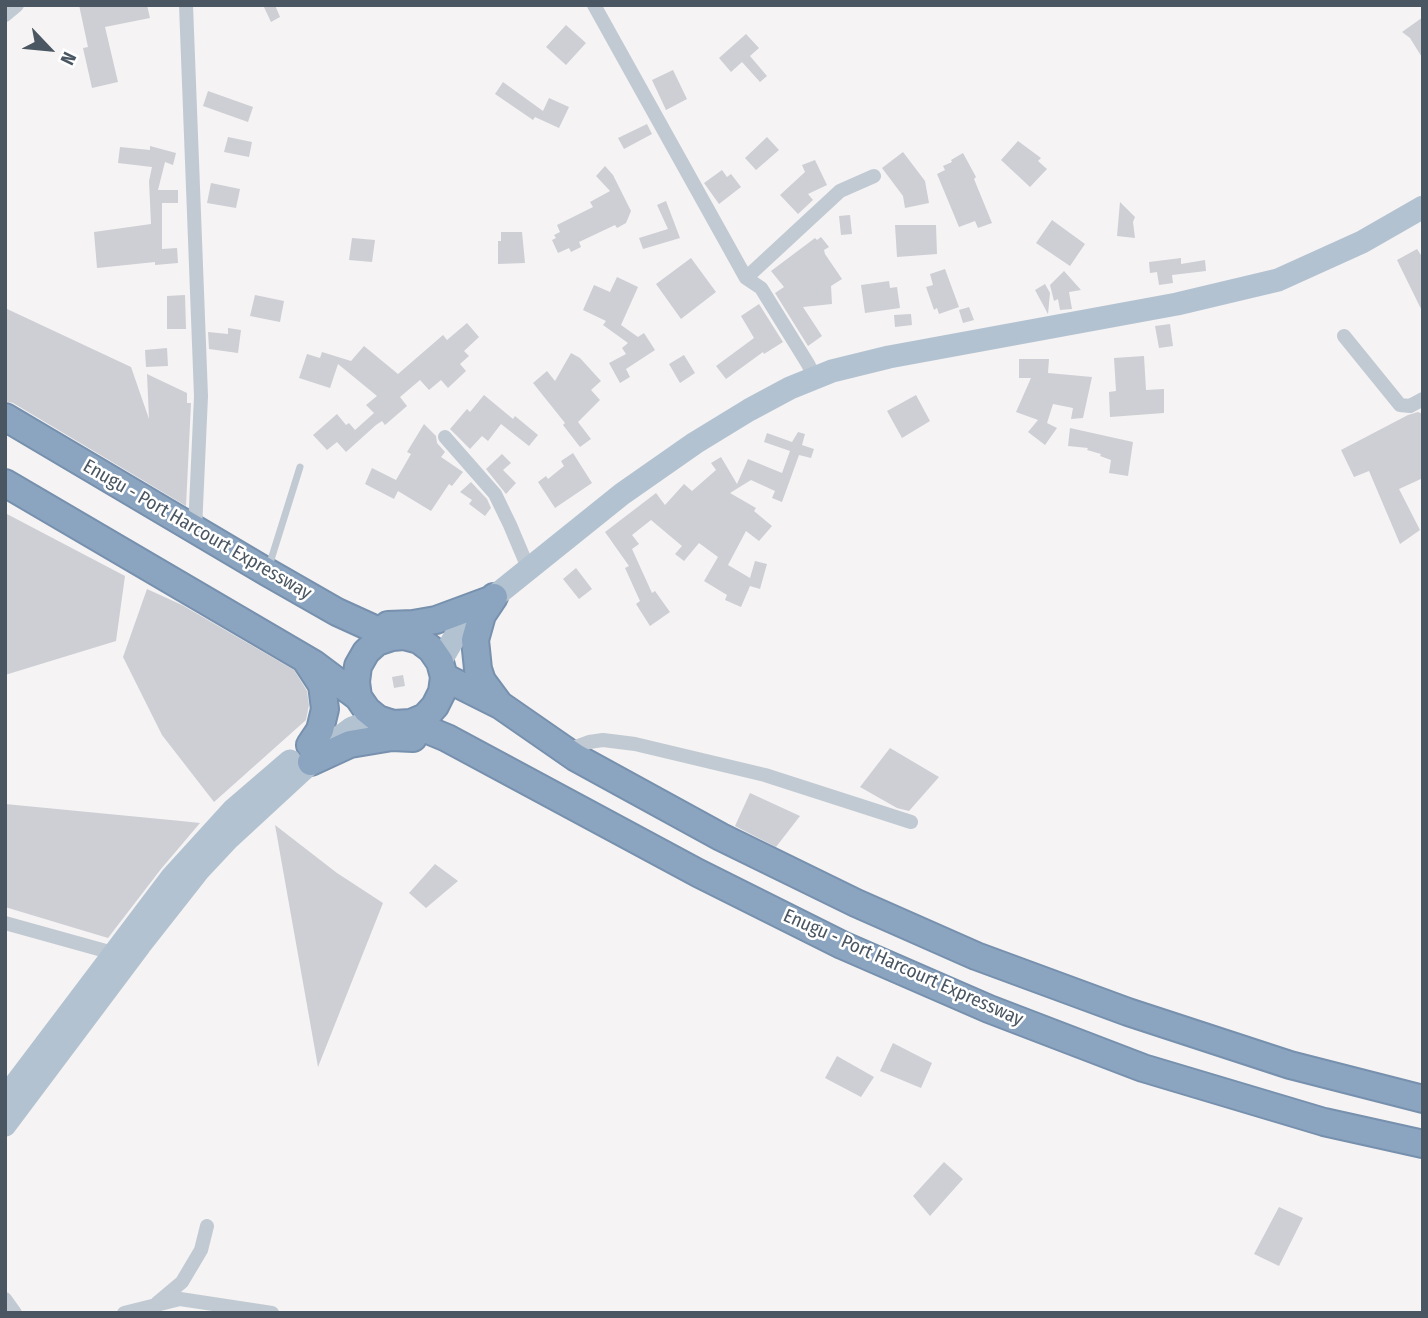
<!DOCTYPE html>
<html>
<head>
<meta charset="utf-8">
<style>
	body { margin:0 }
	#map { position:relative; width:1428px; height:1318px; overflow:hidden; background:#f5f3f3; font-family:"Fira Sans Condensed",sans-serif }
	canvas { display:block }
	.frame { position:absolute; inset:0; border:7px solid #4a5661; pointer-events:none }
	.north { position:absolute; left:14px; top:14px; width:70px; height:70px; -webkit-text-stroke:5px #fff; paint-order:stroke; rotate:116deg; font-size:19px; font-weight:700; line-height:28px; text-align:center; color:#4a5661 }
	.north::after { content:''; display:block; margin:auto; width:24px; height:32px; background:#4a5661; clip-path:polygon(50% 0,100% 100%,50% 72%,0 100%) }
</style>
</head>
<body>
<div id="map">
<canvas width="1428" height="1318"></canvas>
<div class="frame"></div>
<div class="north">N</div>
</div>
<script>
const context = document.querySelector('canvas').getContext('2d');
context.lineJoin = 'round';
function fillPath(path, color) {
  context.fillStyle = color;
  context.fill(path, 'evenodd');
}
function poly(rows) {
  const path = new Path2D();
  for (const r of rows) {
    path.moveTo(r[0], r[1]);
    for (let i = 2; i < r.length; i += 2) path.lineTo(r[i], r[i + 1]);
  }
  return path;
}
function stroke(path, color, width, dash) {
  context.strokeStyle = color;
  context.lineWidth = width;
  context.lineCap = dash ? 'butt' : 'round';
  context.setLineDash(dash || []);
  context.stroke(path);
}
function write(font, color, halo, rows, align = 'center') {
  context.font = font + ' "Fira Sans Condensed",sans-serif';
  context.lineWidth = 5;
  context.setLineDash([]);
  context.textBaseline = 'middle';
  context.strokeStyle = halo;
  context.fillStyle = color;
  for (const [text, x, y, turn = 0] of rows) {
    context.save();
    context.translate(x, y);
    context.rotate((+turn || 0) * Math.PI / 180);
    context.textAlign = isNaN(turn) ? turn : align;
    if (halo) context.strokeText(text, 0, 0);
    context.fillText(text, 0, 0);
    context.restore();
  }
}
fillPath(poly([
	[79,5,147,5,150,18,105,27,118,82,92,88,83,48,88,47],
	[263,5,275,5,280,17,271,22],
	[1423,17,1423,59,1410,38,1402,32],
	[566,25,586,43,566,65,546,47],
	[746,34,759,48,750,56,767,76,760,82,742,62,731,72,719,58],
	[673,70,687,99,666,110,652,80],
	[503,82,543,111,549,98,569,107,559,128,535,117,533,120,495,94],
	[208,91,253,107,248,122,203,106],
	[647,124,652,134,624,149,618,138],
	[228,137,252,142,249,157,224,152],
	[767,137,779,150,756,170,745,158],
	[1018,141,1041,158,1038,161,1047,169,1030,187,1001,160],
	[150,146,176,153,173,165,165,162,158,190,178,190,178,203,162,203,162,249,177,248,178,263,155,265,155,262,97,268,94,232,151,224,149,181,152,167,118,163,120,147,150,150],
	[903,152,925,181,929,203,905,208,903,196,882,168],
	[963,153,976,177,974,179,992,223,978,228,975,221,959,227,937,174,945,170,943,166,952,162,951,160],
	[815,160,827,185,808,194,813,200,798,214,780,195,805,172,802,165],
	[605,166,613,175,631,211,626,223,617,228,615,225,579,242,581,247,571,252,569,248,558,253,552,240,556,238,554,235,560,232,557,225,593,207,590,202,610,191,596,176],
	[722,170,727,177,731,174,741,187,719,204,704,183],
	[211,183,240,189,236,208,207,203],
	[666,201,680,238,643,249,639,238,668,229,657,205],
	[1120,202,1135,217,1133,222,1135,238,1117,236],
	[850,215,852,234,841,235,839,216],
	[1052,220,1085,244,1070,266,1036,243],
	[895,225,936,225,937,254,897,257],
	[501,232,522,232,525,263,498,264,498,241,501,241],
	[821,237,829,247,824,250,825,254,842,279,831,286,832,304,803,307,822,336,808,346,775,293,784,287,771,271,815,238,817,240],
	[352,238,375,240,372,262,349,260],
	[1417,249,1423,258,1423,313,1397,260],
	[691,258,716,292,681,319,656,284],
	[1181,258,1181,264,1205,260,1206,271,1172,275,1173,283,1159,285,1157,272,1150,273,1149,262],
	[945,269,959,307,939,314,937,308,934,310,926,287,933,285,930,274],
	[1064,271,1081,290,1069,292,1072,309,1060,310,1058,299,1054,301,1050,285],
	[617,277,638,287,621,325,638,337,644,333,655,350,626,369,630,377,620,383,609,363,626,354,622,348,628,343,603,325,606,321,583,310,594,285,610,292],
	[889,281,890,288,897,287,900,308,865,313,861,285],
	[1045,284,1050,293,1048,314,1035,290],
	[185,295,186,329,167,329,167,296],
	[255,295,284,301,280,322,250,316],
	[759,304,783,342,764,354,763,352,726,379,716,366,754,338,741,316],
	[969,307,974,320,963,323,959,310],
	[5,308,131,367,149,419,147,374,187,393,187,403,191,403,186,506,13,403,5,401],
	[911,314,912,325,895,327,894,315],
	[467,323,479,337,464,351,469,356,460,364,466,371,448,388,441,380,429,390,420,380,400,397,407,406,385,425,382,421,376,425,346,452,337,442,327,450,313,435,337,414,346,425,349,423,355,430,374,413,366,405,377,396,338,364,330,388,299,378,307,354,320,358,322,352,351,361,364,346,398,374,443,335,447,340],
	[1170,324,1173,346,1159,348,1155,326],
	[228,328,241,330,238,353,209,349,208,332,228,334],
	[167,348,168,366,146,367,145,350],
	[571,353,580,358,601,381,591,390,600,400,578,422,591,439,580,447,563,425,565,423,533,383,547,371,555,381],
	[684,355,695,373,680,383,669,364],
	[1144,356,1146,390,1164,389,1164,413,1110,417,1109,392,1116,391,1114,358],
	[1019,359,1049,359,1048,373,1092,377,1083,418,1071,419,1073,408,1053,404,1047,423,1057,428,1045,445,1028,432,1038,420,1016,412,1031,378,1019,378],
	[484,395,513,419,515,416,538,435,529,446,501,424,488,441,482,436,470,449,450,429,467,409,470,412],
	[916,395,930,421,902,438,887,411],
	[1418,412,1423,414,1423,478,1399,489,1420,530,1400,544,1369,471,1354,477,1341,450,1408,415],
	[424,424,436,436,437,443,445,452,441,457,463,472,452,486,449,484,431,511,398,491,394,499,365,484,372,468,396,480,411,454,407,452],
	[1070,428,1133,442,1128,476,1109,473,1111,460,1100,456,1101,454,1087,450,1088,448,1068,446],
	[798,432,805,434,802,445,814,449,811,458,799,455,782,502,772,498,775,491,751,480,730,493,756,508,754,511,772,526,759,541,746,531,728,565,750,578,755,561,767,564,760,589,750,586,741,607,725,600,727,595,704,581,718,557,699,543,684,561,675,554,682,546,651,520,632,535,639,544,632,549,652,593,655,591,670,612,650,626,636,604,640,601,625,568,629,566,605,532,656,493,665,505,684,484,692,491,716,470,711,463,721,457,737,484,748,459,782,473,790,451,764,442,767,433,792,442],
	[573,453,592,483,555,508,538,482,546,476,548,479,564,466,561,461],
	[502,454,511,463,503,470,516,483,506,494,486,469],
	[471,482,487,499,491,508,485,516,469,504,472,500,460,492],
	[5,513,125,576,116,641,5,675],
	[576,568,592,589,579,599,563,579],
	[147,589,182,605,294,670,307,691,309,705,306,720,214,802,162,735,123,657],
	[403,675,405,686,394,688,392,677],
	[890,748,939,777,909,811,897,808,860,787],
	[750,793,800,816,776,847,735,826],
	[5,804,181,821,200,823,161,869,108,938,5,907],
	[275,825,337,873,383,903,318,1067],
	[435,864,458,881,426,908,409,893],
	[893,1043,932,1063,921,1088,880,1071],
	[837,1056,874,1077,861,1097,825,1078],
	[944,1162,963,1179,930,1216,913,1196],
	[1279,1207,1303,1218,1279,1266,1254,1254]
]), '#cdcfd5');
const highway = poly([
	[5,417,267,572,337,612,392,637],
	[5,483,314,664,358,697],
	[494,597,482,615,475,640,478,669,482,681,499,704],
	[388,625,413,624,436,620,490,600],
	[307,662,322,685,325,709,320,730,310,745],
	[444,677,500,705,575,757,721,837,856,903,976,956,1128,1012,1290,1065,1423,1099],
	[411,723,425,717,435,706,442,692,444,677,440,662,431,649,419,640,404,636,392,637,377,642,366,652,358,666,356,682,358,697,367,710,378,719,393,724,411,723,447,738,698,873,842,945,989,1009,1143,1068,1324,1122,1423,1144],
	[311,762,350,744,392,737,413,738]
]);
stroke(highway, '#7690ad', 30);
stroke(poly([
	[269,566,300,467]
]), '#c1cad2', 7);
stroke(poly([
	[186,5,201,396,195,529],
	[594,5,746,278,761,288,808,364,815,378],
	[5,15,17,5],
	[746,278,840,191,874,176],
	[1344,336,1400,405,1410,406,1423,399],
	[445,437,495,494,510,525,529,570],
	[565,751,589,742,603,740,635,744,765,775,911,822],
	[5,923,113,953],
	[5,1299,15,1313],
	[157,1303,182,1282,201,1250,207,1226],
	[124,1313,180,1299,272,1313]
]), '#c1cad2', 14);
stroke(poly([
	[440,662,460,628,490,600,622,494,695,443,749,410,790,388,832,371,889,357,1177,304,1278,280,1362,242,1423,207],
	[5,1098,172,877,233,810,290,761],
	[5,1125,140,945,199,870,229,838,333,742,352,728,378,719]
]), '#b3c2d1', 23);
stroke(highway, '#8ba5c1', 26);
write('19px', '#4a5661', '#fff', [
	["Enugu - Port Harcourt Expressway",197,530,30],
	["Enugu - Port Harcourt Expressway",903,968,24]
]);
</script>
</body>
</html>
